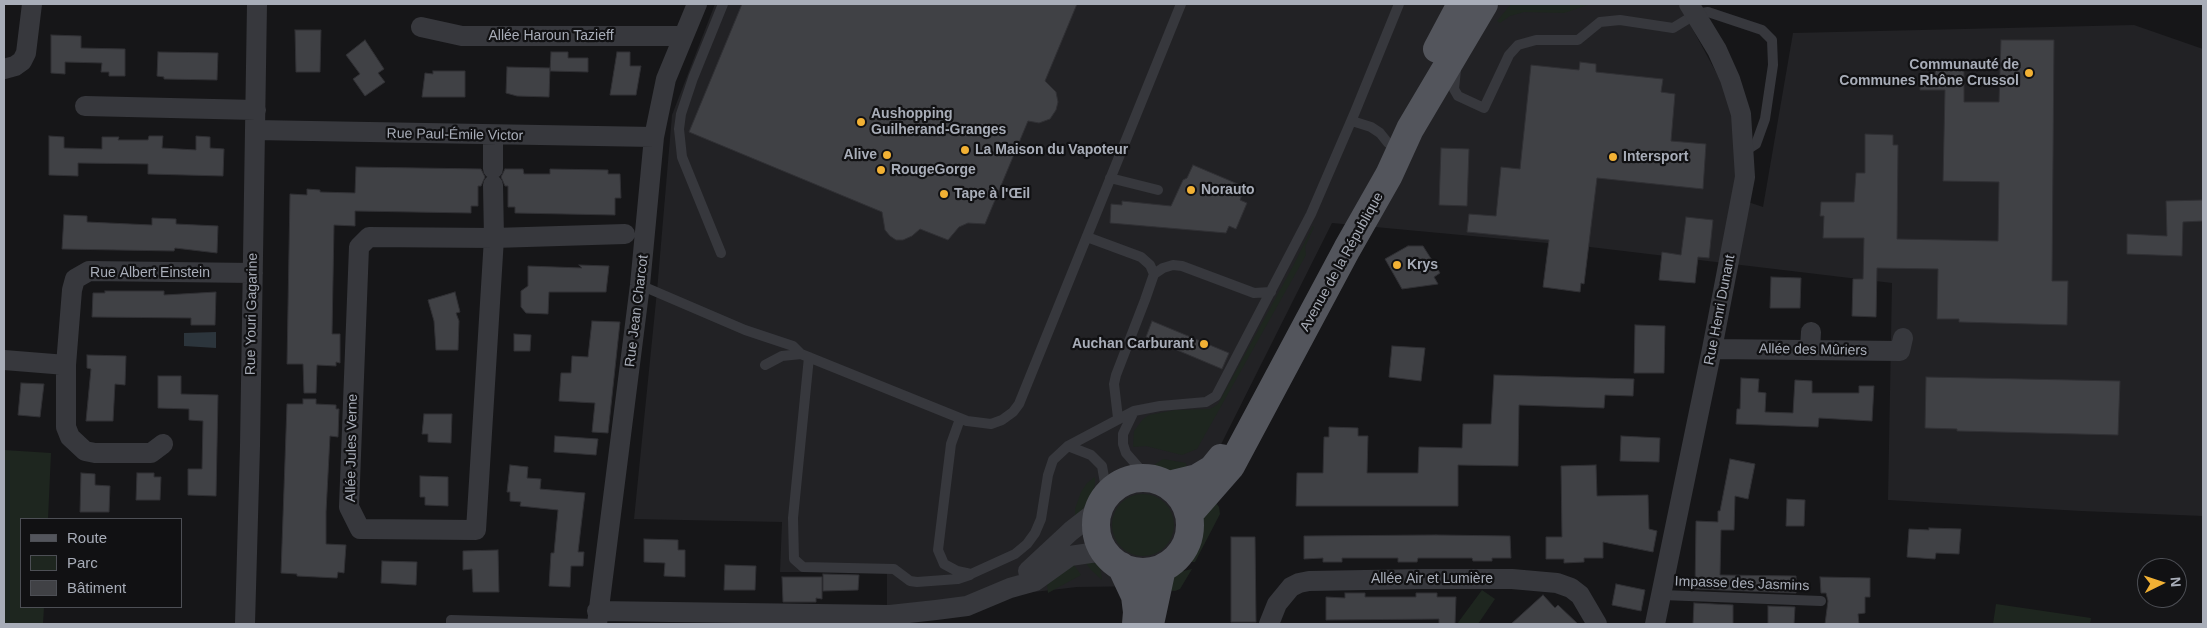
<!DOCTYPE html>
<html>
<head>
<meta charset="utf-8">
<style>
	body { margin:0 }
	#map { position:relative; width:2207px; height:628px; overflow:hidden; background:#161618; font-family:Helvetica,sans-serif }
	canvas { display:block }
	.frame { position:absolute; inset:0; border:5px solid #a8adb8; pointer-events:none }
	.legend { position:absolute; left:20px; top:518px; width:162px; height:90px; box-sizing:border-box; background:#111113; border:1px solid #4d4f55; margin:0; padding:6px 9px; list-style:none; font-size:15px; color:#a8adb8 }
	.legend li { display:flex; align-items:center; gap:10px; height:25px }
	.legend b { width:25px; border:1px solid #4d4f55 }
	.north { position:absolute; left:2137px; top:558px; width:50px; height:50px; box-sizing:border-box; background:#111113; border:1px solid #4d4f55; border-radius:50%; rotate:86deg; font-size:14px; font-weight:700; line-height:20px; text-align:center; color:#a8adb8 }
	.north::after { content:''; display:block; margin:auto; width:18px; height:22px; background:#f2b134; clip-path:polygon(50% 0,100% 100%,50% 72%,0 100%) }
</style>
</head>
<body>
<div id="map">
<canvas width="2207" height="628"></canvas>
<div class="frame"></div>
<ul class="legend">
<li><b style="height:6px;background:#53555c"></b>Route</li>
<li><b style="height:14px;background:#1e261f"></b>Parc</li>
<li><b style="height:14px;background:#404145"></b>Bâtiment</li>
</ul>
<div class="north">N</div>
</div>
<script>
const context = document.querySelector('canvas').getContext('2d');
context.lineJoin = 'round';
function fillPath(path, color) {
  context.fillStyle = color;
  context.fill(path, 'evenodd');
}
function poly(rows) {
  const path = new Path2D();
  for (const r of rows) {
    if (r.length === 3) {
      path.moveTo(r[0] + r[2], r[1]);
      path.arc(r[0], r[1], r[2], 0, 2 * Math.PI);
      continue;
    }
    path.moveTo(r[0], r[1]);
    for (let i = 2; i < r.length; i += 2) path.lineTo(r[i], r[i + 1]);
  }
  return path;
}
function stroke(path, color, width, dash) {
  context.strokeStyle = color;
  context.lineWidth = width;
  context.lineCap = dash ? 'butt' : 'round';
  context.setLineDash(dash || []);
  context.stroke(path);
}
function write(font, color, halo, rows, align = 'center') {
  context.font = font + ' Helvetica,sans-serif';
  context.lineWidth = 4.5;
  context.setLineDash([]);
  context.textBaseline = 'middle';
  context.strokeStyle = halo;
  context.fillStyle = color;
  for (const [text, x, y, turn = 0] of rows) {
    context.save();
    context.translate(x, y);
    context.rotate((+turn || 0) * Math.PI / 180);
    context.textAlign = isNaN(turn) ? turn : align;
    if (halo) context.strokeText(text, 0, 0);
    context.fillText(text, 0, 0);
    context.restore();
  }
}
fillPath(poly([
	[715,4,1679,4,1723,85,1734,118,1737,174,1733,197,1763,207,1793,33,2134,25,2203,49,2203,516,2081,511,1888,500,1892,283,1590,247,1332,223,1150,586,1077,587,887,609,887,572,780,572,782,522,634,519,657,291,672,115]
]), '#222225');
fillPath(poly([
	[1511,4,1591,4,1564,13,1524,12,1510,16,1500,23,1497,21],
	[1313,226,1314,227,1305,247,1306,255,1197,449,1182,455,1146,446,1133,447,1134,431,1143,419,1149,415,1175,410,1210,409,1218,404,1293,266],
	[4,450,51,453,48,519,21,519,21,607,44,607,43,624,4,624],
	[1163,459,1186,463,1187,473,1174,472,1154,465],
	[1095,477,1095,484,1092,494,1082,511,1075,517,1075,509,1081,492,1087,483],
	[1143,525,31],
	[1216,503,1219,507,1220,514,1195,562,1188,562,1199,546,1203,517],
	[1082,558,1100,565,1102,580,1091,570],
	[1072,562,1081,575,1048,593,1047,584],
	[1192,569,1180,589,1175,591,1163,590,1179,572],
	[1482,590,1495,599,1478,624,1457,624],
	[1996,604,2091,618,2090,624,1993,624]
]), '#1e261f');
fillPath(poly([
	[216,332,216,348,184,346,184,333]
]), '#2c353c');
const building = poly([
	[742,4,1077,4,1045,81,1056,92,1058,102,1056,110,1050,119,1039,123,1028,121,985,224,968,223,959,227,948,240,920,229,912,236,903,240,896,240,890,236,885,230,882,212,689,132,742,4],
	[295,30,321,30,320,72,296,72,295,30],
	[51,35,81,36,81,48,125,49,125,76,109,76,109,72,101,72,102,63,65,62,65,74,51,73,51,35],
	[365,40,384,69,378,73,385,82,365,96,353,79,360,74,346,55,365,40],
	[2001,40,2054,40,2052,281,2068,281,2067,325,1959,322,1959,319,1937,319,1938,269,1877,268,1876,317,1852,316,1853,279,1863,279,1864,238,1823,238,1824,216,1820,216,1821,202,1854,202,1856,173,1865,173,1865,134,1893,135,1893,145,1898,145,1897,239,1998,241,1999,182,1943,181,1945,90,1920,90,1920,75,1935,75,1936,60,1964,60,1964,102,1999,102,2001,40],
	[158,52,218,53,217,80,164,79,164,77,157,76,158,52],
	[551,52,568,52,568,58,588,58,588,72,550,71,551,52],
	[617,52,630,52,630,66,641,66,636,95,610,95,617,52],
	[1580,62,1596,64,1596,72,1663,79,1661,92,1675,94,1671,141,1706,144,1703,189,1597,178,1584,284,1581,283,1580,292,1543,287,1549,240,1467,232,1469,214,1496,216,1501,167,1520,169,1531,65,1579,70,1580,62],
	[507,67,550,68,549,97,517,96,506,93,507,67],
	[433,71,465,71,465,97,422,97,425,73,433,74,433,71],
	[49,136,64,137,64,148,102,149,102,137,119,137,118,140,148,140,149,136,163,136,162,148,196,150,196,136,210,137,210,148,224,149,223,176,148,174,148,164,78,163,78,176,49,175,49,136],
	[1441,148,1469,149,1467,206,1439,205,1441,148],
	[1193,165,1245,187,1240,200,1247,203,1236,229,1229,226,1226,233,1110,223,1111,204,1122,205,1122,201,1171,206,1183,180,1187,178,1193,165],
	[356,167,481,169,485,177,481,186,478,186,478,206,471,206,471,213,355,211,355,226,334,225,332,334,340,334,340,363,336,362,336,366,317,365,316,393,304,393,303,364,287,364,290,194,307,195,307,189,320,190,320,192,355,193,356,167],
	[505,169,523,169,524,174,550,174,550,169,608,170,608,174,620,174,621,198,615,198,615,215,515,213,515,207,508,207,508,186,505,186,501,177,505,169],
	[2203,200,2203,221,2183,222,2182,256,2127,254,2127,234,2167,236,2166,201,2203,200],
	[64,215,87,216,87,222,152,225,152,218,176,219,176,224,218,226,217,253,175,248,174,251,62,249,64,215],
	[1686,217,1713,220,1709,258,1698,257,1695,283,1659,280,1662,252,1681,255,1686,217],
	[1408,246,1423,246,1440,273,1434,277,1438,284,1402,289,1385,259,1408,246],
	[579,265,609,266,606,292,549,292,548,314,526,313,521,307,521,291,528,286,528,266,582,268,579,265],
	[1771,277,1801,278,1800,308,1770,308,1771,277],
	[105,291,164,291,164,295,216,292,215,325,191,325,191,318,92,317,93,293,105,293,105,291],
	[455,292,460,312,456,313,459,321,458,350,436,350,434,321,428,300,455,292],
	[592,321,620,322,608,433,592,432,595,403,559,401,561,373,571,373,572,356,588,357,592,321],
	[1152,321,1229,353,1222,369,1146,337,1152,321],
	[1635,325,1665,326,1664,373,1634,373,1635,325],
	[514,334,531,335,530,351,514,351,514,334],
	[1392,346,1425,348,1421,381,1389,377,1392,346],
	[87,355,126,356,125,385,115,384,113,421,86,421,91,369,87,368,87,355],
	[1494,375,1634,379,1633,396,1605,395,1604,408,1519,405,1518,466,1458,465,1458,506,1296,506,1297,473,1323,473,1324,437,1329,437,1329,427,1358,428,1358,436,1368,436,1367,473,1418,473,1419,447,1462,448,1463,424,1491,424,1494,375],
	[158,376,181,376,181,394,218,395,216,496,188,495,188,469,202,469,203,421,189,420,189,409,158,408,158,376],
	[1926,377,2120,381,2118,435,1957,431,1957,429,1925,428,1926,377],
	[1741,378,1759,379,1758,392,1766,393,1765,412,1793,413,1795,380,1812,381,1812,393,1859,393,1859,386,1874,386,1872,421,1819,418,1818,427,1736,424,1737,409,1740,409,1741,378],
	[21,383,44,384,40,417,18,415,21,383],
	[303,399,316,399,316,404,336,405,336,409,339,409,338,437,330,436,326,512,326,544,346,545,344,573,338,572,337,578,297,576,297,574,281,573,287,404,303,404,303,399],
	[424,414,452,414,451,443,428,442,428,434,422,434,424,414],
	[555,436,598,439,596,455,554,452,555,436],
	[1621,436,1660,438,1659,462,1620,461,1621,436],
	[1730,459,1755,464,1748,499,1735,496,1734,530,1721,530,1720,575,1796,576,1796,593,1695,589,1696,521,1718,522,1718,511,1720,511,1730,459],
	[510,465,528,467,527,478,541,479,540,489,585,493,578,552,584,552,583,566,571,566,570,587,549,586,551,553,554,553,558,510,520,506,521,502,510,501,510,492,507,492,510,465],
	[1596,465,1597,496,1648,495,1649,529,1657,531,1653,552,1603,542,1603,558,1584,558,1584,562,1564,563,1564,559,1546,559,1546,537,1562,537,1561,466,1596,465],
	[81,473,95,474,95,485,110,486,109,512,80,512,81,473],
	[137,473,154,473,154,477,161,477,160,500,136,500,137,473],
	[420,476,448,477,448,506,425,505,425,497,420,497,420,476],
	[1787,499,1805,500,1804,526,1786,526,1787,499],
	[1929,528,1961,529,1959,554,1936,553,1935,559,1907,557,1909,529,1929,530,1929,528],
	[1436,535,1510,536,1511,558,1492,558,1492,561,1473,561,1472,558,1418,558,1417,562,1398,562,1398,558,1342,558,1342,562,1323,562,1323,558,1304,559,1304,536,1436,535],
	[1231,537,1255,537,1256,622,1231,622,1231,537],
	[644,539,678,540,678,550,685,550,685,577,664,576,665,563,644,562,644,539],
	[498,550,499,592,473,592,472,569,463,570,463,551,498,550],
	[382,561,417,562,416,585,381,583,382,561],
	[725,565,756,566,755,590,724,590,725,565],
	[823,574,859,575,858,590,823,591,823,574],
	[782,577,822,577,822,599,816,598,816,602,783,602,782,577],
	[1820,577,1870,578,1870,597,1865,597,1865,613,1858,614,1859,624,1825,624,1828,601,1826,593,1821,593,1820,577],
	[1616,584,1645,590,1641,611,1612,605,1616,584],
	[1345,593,1365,593,1365,597,1416,597,1416,593,1437,593,1437,597,1456,597,1455,624,1439,624,1439,619,1326,620,1326,597,1345,598,1345,593],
	[1543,595,1555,608,1558,605,1578,624,1511,624,1543,595],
	[1694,603,1733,605,1733,624,1693,624,1694,603],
	[1768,606,1795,607,1794,624,1768,624,1768,606]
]);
fillPath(building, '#404145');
stroke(building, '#303034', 1);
stroke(poly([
	[1456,70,1454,89,1458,96,1484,108,1509,55,1518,45,1536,40,1578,40,1600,22,1620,20,1673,28,1696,14,1708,12,1762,30,1772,40,1773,65,1765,119,1756,144,1745,151],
	[1352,121,1371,127,1380,133,1388,143],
	[1110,178,1158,190],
	[1087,237,1141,257,1150,265,1154,274,1145,300,1116,375,1114,384,1118,418],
	[721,253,682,157,679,129,681,114,693,78,723,4],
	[1154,274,1163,268,1173,265,1182,266,1254,293,1271,292],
	[640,285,745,330,793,346,801,354],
	[809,357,793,518,794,559,803,567,894,569,910,581,917,582,958,579,970,575],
	[765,365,782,356,801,354,967,421,991,424,1002,420,1013,412,1019,404,1181,4],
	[1134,411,1123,434,1123,444,1126,453,1148,478],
	[960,419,951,444,938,550,944,564,957,571,971,574,1015,554,1027,544,1035,533,1041,519,1048,475,1053,460,1068,446,1134,411,1160,406,1206,402,1216,396,1311,214,1355,112,1399,4],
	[1068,446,1091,455,1102,466,1107,494],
	[1662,595,1821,601],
	[451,624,451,620,597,624]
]), '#37383d', 10);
stroke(poly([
	[421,27,462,36,682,36],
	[4,69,15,66,22,61,26,53,32,4],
	[85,106,256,110],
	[255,130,654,137],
	[493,136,493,169],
	[493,185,494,238,476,530,360,529,349,507,359,247,369,237,494,238,625,234],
	[1712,349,1900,351,1903,338],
	[1810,350,1811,332],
	[4,360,66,365],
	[163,444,151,453,95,453,85,451,70,437,66,427,66,365,72,290,75,279,89,271,253,273],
	[1028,571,1071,531,1098,510],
	[597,611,890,615,936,610,967,606,1010,588,1035,581,1070,556,1104,551],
	[245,624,250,446,257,4],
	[597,624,640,285,654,137,666,79,697,4],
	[1269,624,1277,604,1291,587,1299,583,1309,581,1422,579,1512,579,1557,583,1571,588,1580,595,1597,624],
	[1655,624,1712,349,1745,177,1741,114,1730,79,1717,50,1689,4]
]), '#37383d', 20);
stroke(poly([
	[1437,49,1461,4],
	[1143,525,47],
	[1168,485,1197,478,1212,469,1221,458],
	[1189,514,1231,466,1347,249,1389,175,1410,129,1484,4],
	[1121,566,1135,596,1137,612,1136,624],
	[1150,624,1162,568]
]), '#53555c', 28);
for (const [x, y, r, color] of [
	[2029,73,5,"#f2b134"],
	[861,122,5,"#f2b134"],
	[965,150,5,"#f2b134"],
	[887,155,5,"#f2b134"],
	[1613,157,5,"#f2b134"],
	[881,170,5,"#f2b134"],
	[1191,190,5,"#f2b134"],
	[944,194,5,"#f2b134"],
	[1397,265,5,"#f2b134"],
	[1204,344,5,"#f2b134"]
]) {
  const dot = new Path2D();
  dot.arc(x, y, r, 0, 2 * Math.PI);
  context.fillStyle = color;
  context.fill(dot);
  stroke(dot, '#111113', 2);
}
write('14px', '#a8adb8', '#111113', [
	["Allée Haroun Tazieff",551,36],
	["Rue Paul-Émile Victor",455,135,1],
	["Avenue de la République",1342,262,-61],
	["Rue Albert Einstein",150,273],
	["Rue Henri Dunant",1720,310,-79],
	["Rue Jean Charcot",637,311,-83],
	["Rue Youri Gagarine",252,314,-89],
	["Allée des Mûriers",1813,350,1],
	["Allée Jules Verne",352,448,-89],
	["Allée Air et Lumière",1432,579],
	["Impasse des Jasmins",1742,584,2]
]);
write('bold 14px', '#a8adb8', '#111113', [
	["Communauté de",2019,65,"right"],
	["Communes Rhône Crussol",2019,81,"right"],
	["Aushopping",871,114],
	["Guilherand-Granges",871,130],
	["La Maison du Vapoteur",975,150],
	["Alive",877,155,"right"],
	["Intersport",1623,157],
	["RougeGorge",891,170],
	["Norauto",1201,190],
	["Tape à l'Œil",954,194],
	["Krys",1407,265],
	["Auchan Carburant",1194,344,"right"]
], 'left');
</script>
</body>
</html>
